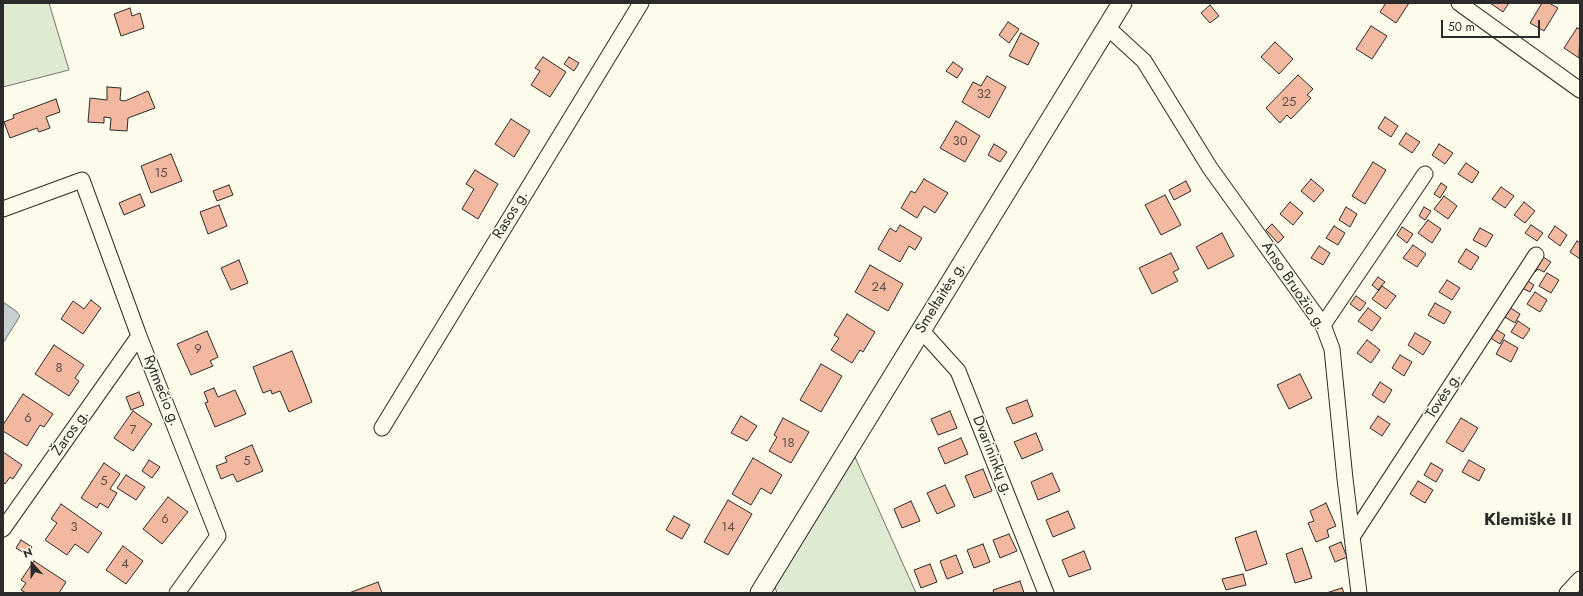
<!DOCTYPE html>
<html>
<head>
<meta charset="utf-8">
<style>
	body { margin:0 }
	#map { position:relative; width:1583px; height:596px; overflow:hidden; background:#fdfbea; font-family:Jost,sans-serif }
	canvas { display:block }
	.frame { position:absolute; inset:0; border:4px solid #2b2b2b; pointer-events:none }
	.north { position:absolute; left:12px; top:544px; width:40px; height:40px; -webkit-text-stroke:3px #fdfbea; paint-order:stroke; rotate:339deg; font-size:11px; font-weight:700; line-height:16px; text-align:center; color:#2b2b2b }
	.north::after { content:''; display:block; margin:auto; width:14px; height:18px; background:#2b2b2b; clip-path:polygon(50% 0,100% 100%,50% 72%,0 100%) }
	.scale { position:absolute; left:1441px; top:20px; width:99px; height:18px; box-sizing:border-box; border:2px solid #2b2b2b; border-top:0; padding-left:5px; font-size:12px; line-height:14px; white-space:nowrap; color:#2b2b2b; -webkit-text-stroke:3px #fdfbea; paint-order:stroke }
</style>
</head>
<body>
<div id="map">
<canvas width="1583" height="596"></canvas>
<div class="frame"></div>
<div class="north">N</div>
<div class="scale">50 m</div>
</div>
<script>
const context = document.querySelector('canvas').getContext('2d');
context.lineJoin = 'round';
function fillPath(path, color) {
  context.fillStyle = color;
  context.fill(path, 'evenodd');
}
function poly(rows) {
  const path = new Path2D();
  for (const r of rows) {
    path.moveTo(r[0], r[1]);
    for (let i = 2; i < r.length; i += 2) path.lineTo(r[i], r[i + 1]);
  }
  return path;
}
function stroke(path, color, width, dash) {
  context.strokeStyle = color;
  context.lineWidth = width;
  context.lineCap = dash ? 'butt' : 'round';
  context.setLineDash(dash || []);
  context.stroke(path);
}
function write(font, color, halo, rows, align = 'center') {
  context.font = font + ' Jost,sans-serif';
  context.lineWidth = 3;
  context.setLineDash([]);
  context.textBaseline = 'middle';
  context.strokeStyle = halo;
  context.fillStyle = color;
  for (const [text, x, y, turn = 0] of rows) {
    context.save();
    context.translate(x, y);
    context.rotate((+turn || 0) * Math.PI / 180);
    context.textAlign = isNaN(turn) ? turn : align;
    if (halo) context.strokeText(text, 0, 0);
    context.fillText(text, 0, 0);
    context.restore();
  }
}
const green = poly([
	[3,3,49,3,69,70,3,87,3,3],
	[855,457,916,593,777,593,775,587,855,457]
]);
fillPath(green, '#deebd1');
stroke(green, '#74746e', 1);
const water = poly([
	[3,302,16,311,20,316,3,343,3,302]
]);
fillPath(water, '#c7d0d0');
stroke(water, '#74746e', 1);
const building = poly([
	[1386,3,1409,3,1396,23,1380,12,1386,3],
	[1490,3,1509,3,1503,12,1490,3],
	[1542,3,1549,3,1558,8,1544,31,1530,23,1542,3],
	[1210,5,1219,16,1210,23,1201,13,1210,5],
	[130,8,132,16,140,13,144,28,121,36,114,14,130,8],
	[1008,22,1019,29,1009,43,999,35,1008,22],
	[1371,26,1387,36,1372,59,1356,49,1371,26],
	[1577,28,1580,29,1579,58,1564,48,1577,28],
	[1021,33,1039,43,1028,65,1009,56,1021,33],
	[1275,42,1293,59,1279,74,1261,57,1275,42],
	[543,57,566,72,550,97,531,85,540,71,535,68,543,57],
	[569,57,579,63,574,71,564,64,569,57],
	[953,62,963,69,957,78,946,71,953,62],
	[1298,75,1313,89,1307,95,1311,98,1291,119,1287,115,1280,123,1266,108,1298,75],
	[987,76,1006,87,989,118,962,102,973,82,981,86,987,76],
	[107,87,121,88,120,100,125,101,148,91,155,108,128,118,127,131,110,130,111,118,104,117,104,123,88,122,90,98,107,100,107,87],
	[56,99,60,112,46,117,50,128,39,132,37,128,10,138,4,122,14,118,13,115,56,99],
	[1385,117,1398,126,1391,137,1378,128,1385,117],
	[511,119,530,131,514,157,495,144,511,119],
	[956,121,980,136,965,162,940,148,956,121],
	[1406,133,1420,142,1412,153,1399,144,1406,133],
	[994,144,1007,152,1000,162,988,155,994,144],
	[1439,144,1453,153,1445,164,1432,155,1439,144],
	[171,154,182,181,151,193,141,166,171,154],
	[1373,162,1386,170,1365,204,1352,196,1373,162],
	[1466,163,1479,172,1472,183,1458,174,1466,163],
	[475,170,498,184,478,219,462,209,474,189,466,184,475,170],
	[924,179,948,193,935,213,924,206,917,218,901,208,911,191,915,193,924,179],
	[1311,179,1324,190,1314,202,1301,191,1311,179],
	[1186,181,1191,191,1174,200,1169,190,1186,181],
	[1441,183,1447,187,1440,198,1434,194,1441,183],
	[229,185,233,195,217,201,213,191,229,185],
	[1501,187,1514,196,1505,208,1492,199,1501,187],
	[140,194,145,206,124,215,119,203,140,194],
	[1165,195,1181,225,1161,235,1145,205,1165,195],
	[1444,196,1457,206,1448,219,1434,209,1444,196],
	[1290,202,1303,213,1293,225,1280,214,1290,202],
	[1524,202,1535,211,1525,223,1514,215,1524,202],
	[219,205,227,226,208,234,200,212,219,205],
	[1346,207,1357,214,1350,227,1339,220,1346,207],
	[1424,207,1431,211,1425,220,1419,216,1424,207],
	[1428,220,1441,229,1432,243,1418,233,1428,220],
	[1272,224,1284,237,1278,243,1266,230,1272,224],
	[900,225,922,238,915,250,909,246,900,262,878,249,890,228,896,232,900,225],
	[1531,225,1543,233,1537,241,1525,233,1531,225],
	[1334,226,1345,233,1338,245,1326,238,1334,226],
	[1555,226,1567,235,1560,246,1548,237,1555,226],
	[1402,227,1413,234,1407,243,1397,235,1402,227],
	[1480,228,1493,235,1486,247,1473,240,1480,228],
	[1222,233,1234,256,1208,269,1196,247,1222,233],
	[1577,241,1580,243,1580,259,1570,252,1577,241],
	[1413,245,1426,254,1417,267,1403,258,1413,245],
	[1319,246,1330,253,1323,265,1311,258,1319,246],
	[1466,249,1479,257,1471,270,1458,262,1466,249],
	[1171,253,1179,269,1173,272,1178,281,1152,294,1139,268,1171,253],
	[1540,255,1551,262,1544,272,1538,269,1535,272,1531,270,1540,255],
	[239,260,248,283,231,290,221,268,239,260],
	[870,265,903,284,888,311,855,292,870,265],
	[1547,273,1559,280,1551,293,1539,286,1547,273],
	[1378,277,1385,282,1378,290,1372,285,1378,277],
	[1525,279,1534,285,1530,292,1520,287,1525,279],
	[1447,280,1460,288,1452,300,1439,292,1447,280],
	[1382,286,1396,296,1386,309,1372,299,1382,286],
	[1535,292,1547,300,1540,312,1527,304,1535,292],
	[1356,296,1366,303,1360,311,1350,304,1356,296],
	[91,300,101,308,83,334,61,319,73,301,84,309,91,300],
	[1435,303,1451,312,1444,324,1428,315,1435,303],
	[1509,307,1520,314,1515,323,1503,316,1509,307],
	[1368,308,1381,318,1372,331,1358,321,1368,308],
	[847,314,875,332,863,352,860,350,852,363,831,350,839,338,834,335,847,314],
	[1518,321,1530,329,1523,339,1511,332,1518,321],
	[1494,328,1505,335,1500,344,1489,337,1494,328],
	[207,331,218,357,210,361,213,366,191,375,177,344,207,331],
	[1415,333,1431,342,1423,355,1408,345,1415,333],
	[1367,340,1380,350,1371,363,1357,353,1367,340],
	[1504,340,1518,348,1511,362,1496,354,1504,340],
	[54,345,84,365,75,378,79,381,69,396,35,374,54,345],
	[292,351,312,402,289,412,280,391,272,394,271,390,263,393,253,367,292,351],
	[1400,355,1412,362,1404,376,1392,368,1400,355],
	[821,364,842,376,821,412,800,400,821,364],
	[1300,374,1312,398,1289,409,1277,385,1300,374],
	[1380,382,1392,390,1384,403,1372,395,1380,382],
	[214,388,218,397,235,390,246,414,215,427,205,403,208,402,204,392,214,388],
	[139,392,144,405,131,410,126,397,139,392],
	[23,394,53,414,44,427,40,425,27,446,3,431,3,425,23,394],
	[1027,400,1033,416,1013,424,1006,408,1027,400],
	[133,411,152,424,133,451,114,438,133,411],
	[950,411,957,428,938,435,931,419,950,411],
	[741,416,757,426,747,441,731,433,741,416],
	[1378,416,1390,424,1382,436,1370,428,1378,416],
	[783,418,809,432,791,463,769,451,777,437,774,435,783,418],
	[1461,418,1478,428,1463,452,1446,442,1461,418],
	[1036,433,1043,450,1022,459,1014,442,1036,433],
	[961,438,968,454,945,464,938,448,961,438],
	[252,445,263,471,237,482,233,474,221,479,216,466,227,462,225,457,252,445],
	[3,452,22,465,13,479,10,477,5,484,3,482,3,452],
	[753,458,782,475,771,494,761,488,751,505,732,494,753,458],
	[149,460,160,467,152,478,142,471,149,460],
	[1469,460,1485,469,1479,481,1462,472,1469,460],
	[104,463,120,474,110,489,117,493,108,508,100,503,97,508,81,498,104,463],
	[1431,463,1443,470,1436,482,1424,475,1431,463],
	[983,469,992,491,974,498,965,476,983,469],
	[1052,473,1060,491,1038,500,1031,482,1052,473],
	[126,475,145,487,136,500,117,488,126,475],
	[1418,481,1433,490,1425,503,1410,494,1418,481],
	[945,485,955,506,937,514,927,493,945,485],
	[168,497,188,512,162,544,143,529,168,497],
	[728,500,752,514,728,555,704,542,728,500],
	[911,501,920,521,902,528,894,509,911,501],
	[1326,503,1336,526,1327,530,1329,537,1316,542,1308,523,1314,521,1310,511,1326,503],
	[61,504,102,533,88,553,75,544,67,555,45,540,57,523,51,519,61,504],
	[1068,511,1075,528,1053,537,1046,520,1068,511],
	[674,516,690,525,682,539,666,530,674,516],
	[1256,531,1267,564,1246,571,1235,538,1256,531],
	[1009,534,1017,551,1000,558,993,540,1009,534],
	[21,540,32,547,27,555,16,548,21,540],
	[1341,542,1347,557,1335,562,1329,547,1341,542],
	[983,544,990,562,974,568,967,550,983,544],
	[123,546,143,561,126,584,106,570,123,546],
	[1302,548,1312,578,1295,583,1286,554,1302,548],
	[1084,551,1091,569,1069,577,1062,560,1084,551],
	[956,555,963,573,947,579,940,561,956,555],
	[34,561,66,582,59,593,26,593,21,590,26,583,21,580,34,561],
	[930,564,937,582,921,588,914,570,930,564],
	[1243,574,1246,585,1226,590,1222,579,1243,574],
	[1020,581,1024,593,994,593,993,590,1020,581],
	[378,582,382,593,349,593,378,582],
	[1342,588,1344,593,1326,593,1342,588]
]);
fillPath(building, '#f2b8a0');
stroke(building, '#2b2b2b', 1);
const minor = poly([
	[1459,3,1580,90],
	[1107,27,1144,61,1210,168,1323,325,1332,349,1345,479,1359,593],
	[3,209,82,180,139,336,218,536,177,593],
	[1323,325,1425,174],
	[921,330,958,371,1046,593],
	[382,428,641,3],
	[3,529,139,336],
	[1352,537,1536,255],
	[1567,593,1580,579]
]);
const major = poly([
	[760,593,1122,3]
]);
stroke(minor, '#2b2b2b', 17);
stroke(major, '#2b2b2b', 21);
stroke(minor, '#fdfbea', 15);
stroke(major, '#fdfbea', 19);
write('13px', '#5d4e48', null, [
	["32",984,95],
	["25",1289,103],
	["30",960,142],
	["15",161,174],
	["24",879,288],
	["9",198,350],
	["8",59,369],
	["6",28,419],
	["7",133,431],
	["18",788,444],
	["5",247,462],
	["5",104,482],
	["6",165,520],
	["3",74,528],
	["14",728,528],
	["4",125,565]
]);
write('15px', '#2b2b2b', '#fdfbea', [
	["Rasos g.",511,215,-59],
	["Anso Bruožio g.",1293,286,56],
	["Smeltaitės g.",941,298,-58],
	["Rytmečio g.",161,391,68],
	["Tovės g.",1444,396,-57],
	["Žaros g.",71,433,-55],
	["Dvarininkų g.",992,456,68]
]);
write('bold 17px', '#2b2b2b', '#fdfbea', [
	["Klemiškė II",1528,521]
]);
</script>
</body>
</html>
